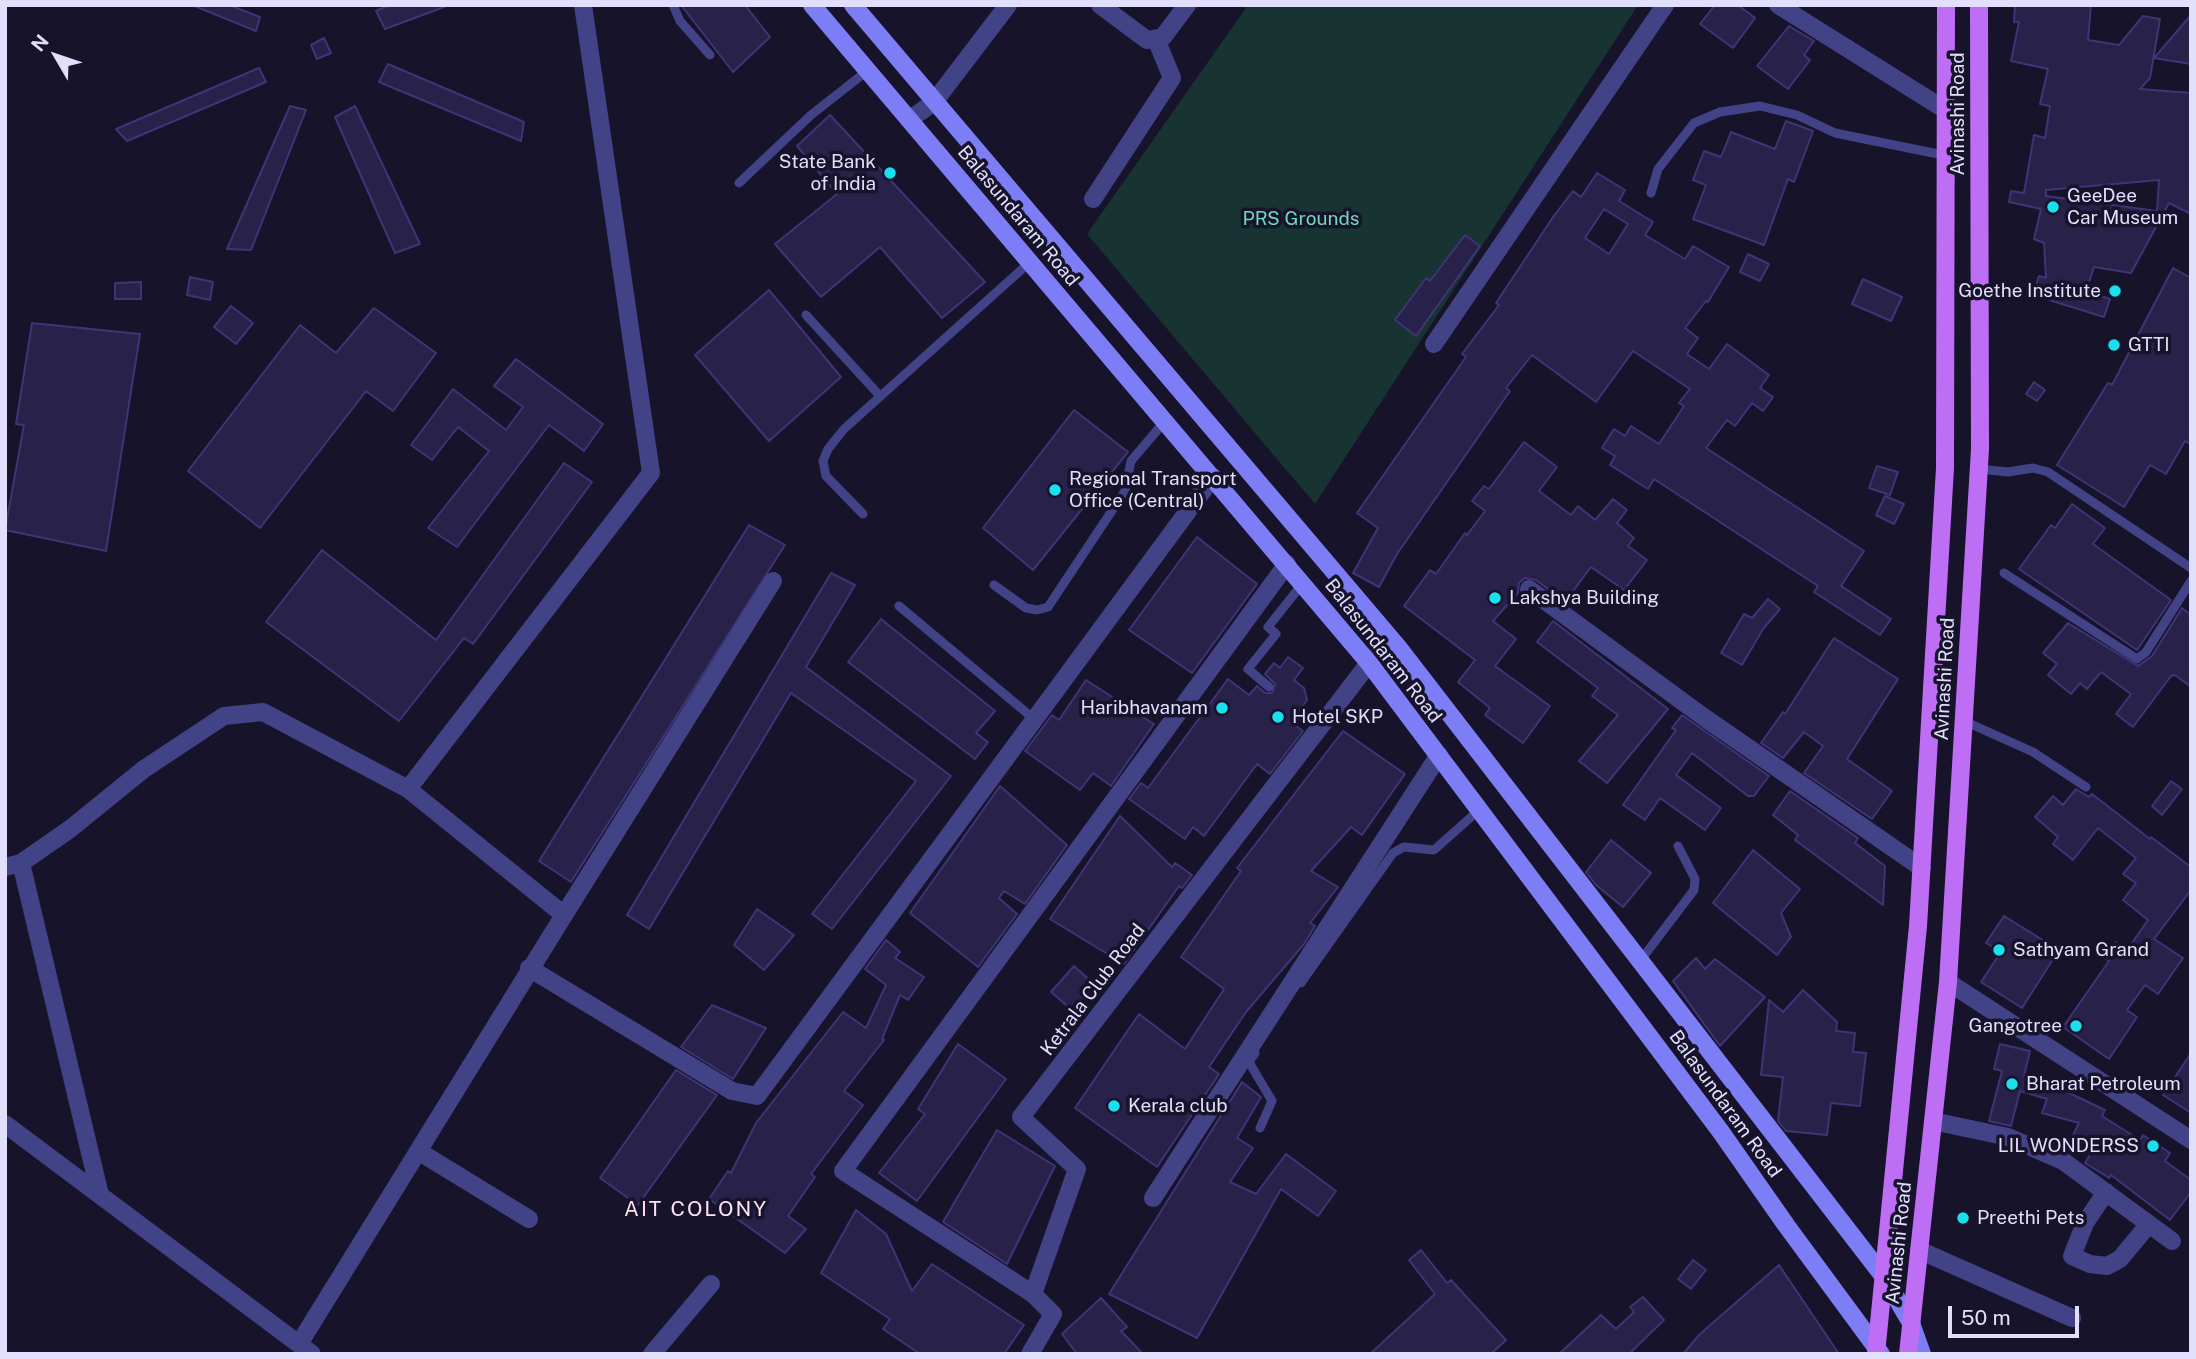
<!DOCTYPE html>
<html>
<head>
<meta charset="utf-8">
<style>
	body { margin:0 }
	#map { position:relative; width:2196px; height:1359px; overflow:hidden; background:#17132b; font-family:"Public Sans",sans-serif }
	canvas { display:block }
	.frame { position:absolute; inset:0; border:7px solid #e2dffd; pointer-events:none }
	.north { position:absolute; left:21px; top:21px; width:70px; height:70px; -webkit-text-stroke:5px #17132b; paint-order:stroke; rotate:309deg; font-size:19px; font-weight:700; line-height:28px; text-align:center; color:#e2dffd }
	.north::after { content:''; display:block; margin:auto; width:24px; height:32px; background:#e2dffd; clip-path:polygon(50% 0,100% 100%,50% 72%,0 100%) }
	.scale { position:absolute; left:1948px; top:1306px; width:131px; height:32px; box-sizing:border-box; border:4px solid #e2dffd; border-top:0; padding-left:9px; font-size:21px; line-height:24px; white-space:nowrap; color:#e2dffd; -webkit-text-stroke:5px #17132b; paint-order:stroke }
</style>
</head>
<body>
<div id="map">
<canvas width="2196" height="1359"></canvas>
<div class="frame"></div>
<div class="north">N</div>
<div class="scale">50 m</div>
</div>
<script>
const context = document.querySelector('canvas').getContext('2d');
context.lineJoin = 'round';
function fillPath(path, color) {
  context.fillStyle = color;
  context.fill(path, 'evenodd');
}
function poly(rows) {
  const path = new Path2D();
  for (const r of rows) {
    path.moveTo(r[0], r[1]);
    for (let i = 2; i < r.length; i += 2) path.lineTo(r[i], r[i + 1]);
  }
  return path;
}
function stroke(path, color, width, dash) {
  context.strokeStyle = color;
  context.lineWidth = width;
  context.lineCap = dash ? 'butt' : 'round';
  context.setLineDash(dash || []);
  context.stroke(path);
}
function write(font, color, halo, rows, align = 'center') {
  context.font = font + ' "Public Sans",sans-serif';
  context.lineWidth = 7;
  context.setLineDash([]);
  context.textBaseline = 'middle';
  context.strokeStyle = halo;
  context.fillStyle = color;
  for (const [text, x, y, turn = 0] of rows) {
    context.save();
    context.translate(x, y);
    context.rotate((+turn || 0) * Math.PI / 180);
    context.textAlign = isNaN(turn) ? turn : align;
    if (halo) context.strokeText(text, 0, 0);
    context.fillText(text, 0, 0);
    context.restore();
  }
}
fillPath(poly([
	[1248,5,1638,5,1315,504,1087,234]
]), '#173432');
const building = poly([
	[192,5,229,5,260,17,256,31,192,5],
	[390,5,444,5,444,7,385,29,376,11,390,5],
	[681,5,745,5,770,37,733,72,681,5],
	[1715,5,1738,5,1755,18,1733,48,1700,24,1715,5],
	[2015,5,2091,5,2088,40,2119,45,2143,16,2160,19,2150,78,2140,89,2191,93,2191,214,2169,203,2131,273,2094,267,2086,291,2110,299,2104,317,2033,295,2039,276,2046,278,2044,243,2034,239,2041,209,2009,202,2011,191,2024,193,2034,135,2045,138,2050,106,2040,104,2048,69,2011,61,2019,22,2014,22,2015,5],
	[2159,180,2157,211,2046,196,2046,190,2159,180],
	[2191,15,2191,64,2154,58,2191,15],
	[1789,26,1814,41,1804,55,1810,60,1788,89,1757,66,1789,26],
	[324,38,331,53,317,59,311,45,324,38],
	[388,64,524,122,521,141,379,82,388,64],
	[259,68,266,82,127,141,116,129,259,68],
	[290,106,306,110,251,250,227,249,290,106],
	[355,106,420,244,395,253,335,117,355,106],
	[830,115,985,282,942,318,880,247,821,297,775,244,837,194,797,146,830,115],
	[1786,121,1813,131,1794,182,1788,179,1764,245,1693,219,1706,185,1693,180,1704,151,1721,157,1731,132,1775,149,1786,121],
	[1597,173,1625,190,1619,201,1653,222,1645,235,1685,259,1693,246,1729,267,1708,302,1706,301,1685,328,1698,338,1687,354,1709,369,1727,344,1769,375,1760,388,1773,397,1763,411,1752,403,1735,426,1727,420,1706,448,1864,551,1841,586,1891,619,1880,635,1814,592,1818,586,1654,479,1648,489,1610,465,1615,456,1602,448,1614,429,1625,436,1631,426,1659,444,1684,406,1679,403,1690,389,1633,351,1596,402,1532,355,1506,388,1510,391,1397,554,1379,587,1353,573,1378,528,1357,513,1466,357,1462,354,1499,305,1496,303,1553,217,1573,191,1581,197,1597,173],
	[1604,209,1628,224,1609,254,1585,238,1604,209],
	[1465,235,1480,246,1416,336,1395,320,1426,278,1430,281,1465,235],
	[1748,254,1769,264,1760,281,1740,272,1748,254],
	[2173,268,2191,278,2191,444,2185,441,2166,474,2150,465,2124,507,2057,465,2108,383,2112,385,2173,268],
	[190,277,213,282,210,300,187,295,190,277],
	[1863,279,1902,297,1891,321,1852,304,1863,279],
	[141,282,141,299,115,299,115,283,141,282],
	[769,290,841,377,769,441,695,355,769,290],
	[231,306,253,323,236,344,214,327,231,306],
	[374,308,436,353,393,411,366,391,260,528,188,471,300,325,336,353,374,308],
	[32,323,140,334,106,551,5,530,24,425,16,424,32,323],
	[516,359,603,424,584,451,549,425,457,547,428,528,489,451,458,427,432,460,411,445,453,389,506,430,523,407,494,386,516,359],
	[2034,382,2045,390,2037,401,2026,394,2034,382],
	[1074,410,1128,452,1033,570,983,528,1074,410],
	[1524,442,1557,467,1539,491,1571,515,1578,506,1595,520,1613,499,1627,510,1617,523,1634,538,1628,546,1647,560,1624,590,1591,567,1565,602,1536,580,1525,578,1519,583,1518,593,1493,621,1516,639,1495,666,1550,706,1523,743,1485,715,1490,708,1458,682,1475,660,1404,606,1430,570,1436,574,1465,533,1467,535,1485,511,1472,501,1484,486,1489,489,1524,442],
	[564,463,592,482,473,644,464,638,399,721,266,622,322,550,436,640,564,463],
	[1877,466,1898,472,1890,495,1869,488,1877,466],
	[1885,496,1904,504,1894,524,1876,515,1885,496],
	[2072,504,2105,528,2093,544,2171,600,2137,650,2019,569,2051,525,2055,528,2072,504],
	[749,525,785,545,571,882,539,861,749,525],
	[1197,537,1257,584,1192,673,1129,630,1197,537],
	[831,573,855,585,806,667,951,776,832,929,812,914,916,781,791,693,649,929,627,915,831,573],
	[1768,599,1780,609,1763,629,1742,665,1721,653,1744,614,1752,618,1768,599],
	[2182,608,2191,615,2191,687,2175,675,2171,676,2133,727,2116,714,2131,694,2101,672,2087,689,2080,683,2071,694,2048,675,2057,664,2043,653,2068,623,2138,666,2152,656,2182,608],
	[881,619,995,711,976,733,988,742,975,759,848,662,881,619],
	[1553,621,1668,709,1607,783,1579,761,1618,715,1592,696,1598,688,1537,642,1553,621],
	[1834,638,1898,679,1847,759,1892,791,1872,819,1804,773,1823,746,1804,732,1783,758,1761,743,1783,712,1785,714,1834,638],
	[1288,657,1303,668,1294,680,1304,688,1307,700,1291,722,1303,731,1270,774,1257,764,1204,836,1193,827,1185,839,1129,799,1141,783,1148,788,1228,679,1249,695,1257,686,1265,693,1272,693,1275,684,1265,674,1274,663,1280,668,1288,657],
	[1086,680,1154,724,1111,786,1093,773,1080,790,1025,751,1052,715,1059,720,1086,680],
	[1682,715,1769,776,1754,796,1748,796,1692,753,1676,775,1721,808,1705,830,1660,798,1645,820,1623,805,1676,730,1672,728,1682,715],
	[1343,731,1405,774,1362,835,1351,827,1311,871,1338,887,1310,923,1315,926,1304,944,1246,1012,1209,1067,1219,1074,1157,1167,1075,1108,1139,1014,1185,1049,1224,989,1181,957,1241,871,1237,868,1343,731],
	[2171,781,2182,789,2162,815,2152,806,2171,781],
	[1000,786,1067,845,1025,904,1004,891,999,898,1017,914,978,967,910,913,1000,786],
	[2076,789,2089,797,2092,794,2150,839,2151,837,2191,867,2191,890,2154,939,2183,958,2158,994,2145,985,2127,1010,2137,1017,2109,1059,2063,1027,2109,961,2105,958,2116,942,2127,950,2148,920,2123,900,2136,883,2123,874,2136,858,2098,828,2073,860,2053,844,2058,837,2035,817,2053,796,2063,805,2076,789],
	[1790,791,1858,838,1855,843,1885,866,1883,905,1795,840,1798,835,1773,815,1790,791],
	[1120,816,1172,867,1175,863,1192,875,1182,888,1179,886,1124,964,1050,919,1120,816],
	[1611,840,1651,873,1623,907,1596,885,1586,872,1611,840],
	[1753,850,1800,889,1781,913,1791,937,1777,955,1713,903,1753,850],
	[757,909,794,935,764,970,734,945,757,909],
	[2004,916,2059,950,2022,1008,1981,982,2001,952,1986,943,2004,916],
	[886,940,900,952,895,958,924,977,908,1000,900,995,882,1039,884,1040,844,1091,863,1105,811,1174,815,1177,788,1216,806,1229,785,1253,709,1199,728,1171,731,1173,756,1123,843,1012,866,1028,886,985,865,969,886,940],
	[1696,958,1705,969,1715,959,1765,997,1720,1046,1673,981,1696,958],
	[1074,966,1095,985,1072,1010,1051,992,1074,966],
	[1803,990,1837,1022,1836,1031,1855,1033,1853,1052,1866,1053,1860,1106,1831,1103,1827,1135,1786,1131,1778,1121,1783,1077,1761,1075,1769,1000,1783,1012,1803,990],
	[712,1005,766,1028,733,1079,681,1047,712,1005],
	[958,1044,1006,1079,917,1201,879,1173,925,1114,918,1109,958,1044],
	[2000,1044,2030,1051,2024,1076,2070,1089,2069,1093,2105,1110,2102,1116,2140,1140,2143,1135,2170,1153,2165,1161,2191,1180,2191,1192,2170,1220,2111,1175,2109,1178,2085,1163,2093,1150,2071,1139,2079,1123,2042,1113,2047,1099,2020,1091,2011,1126,1989,1121,2002,1071,1994,1069,2000,1044],
	[2191,1053,2191,1113,2163,1095,2191,1053],
	[676,1070,717,1095,638,1205,600,1178,676,1070],
	[1242,1082,1261,1097,1237,1138,1253,1148,1230,1182,1256,1194,1286,1154,1336,1191,1318,1216,1281,1189,1197,1338,1109,1294,1242,1082],
	[997,1130,1055,1166,1007,1264,943,1222,997,1130],
	[856,1210,886,1234,912,1291,932,1264,1024,1325,1004,1354,920,1354,883,1329,890,1319,821,1273,856,1210],
	[1421,1250,1447,1283,1451,1280,1506,1340,1491,1354,1370,1354,1435,1294,1409,1260,1421,1250],
	[1693,1260,1706,1270,1691,1289,1678,1279,1693,1260],
	[1779,1265,1839,1354,1683,1354,1700,1334,1779,1265],
	[1643,1297,1664,1320,1629,1354,1559,1354,1601,1315,1616,1329,1634,1312,1630,1307,1643,1297],
	[1101,1298,1127,1327,1121,1331,1143,1354,1077,1354,1062,1334,1101,1298]
]);
fillPath(building, '#28214a');
stroke(building, '#3f3475', 2);
stroke(poly([
	[673,5,680,21,710,55],
	[739,183,811,115,867,71],
	[1651,193,1658,169,1694,123,1720,112,1760,106,1797,115,1835,133,1948,156],
	[806,315,880,396],
	[1979,469,2008,472,2033,468,2048,472,2191,568],
	[863,514,826,476,823,461,828,449,844,429,1030,262],
	[2004,573,2137,659,2146,652,2191,581],
	[994,585,1026,608,1037,610,1048,607,1125,491,1131,461,1165,421],
	[899,606,1034,719],
	[1269,687,1248,669,1276,634,1268,627,1303,583],
	[1964,721,2033,752,2086,787],
	[1640,961,1694,890,1695,879,1678,846],
	[1301,983,1393,853,1404,847,1434,850,1479,810],
	[1255,1053,1249,1062,1272,1101,1260,1128]
]), '#424286', 9);
stroke(poly([
	[1100,5,1147,40,1163,37,1187,5],
	[1778,5,1947,111],
	[909,120,934,102,1008,5],
	[1093,199,1172,78,1156,39],
	[1434,344,1665,5],
	[1529,589,1705,718,1922,868],
	[408,789,651,473,583,5],
	[21,863,100,1195],
	[5,867,21,863,70,829,144,769,224,716,263,712,408,789,564,915,299,1344],
	[564,915,773,581],
	[529,968,732,1091,757,1096,1213,477],
	[1933,1121,2008,1137,2063,1161,2172,1241],
	[5,1124,312,1354],
	[418,1151,529,1219],
	[2106,1192,2085,1223,2072,1256,2090,1264,2107,1266,2120,1259,2149,1224],
	[1153,1198,1439,755],
	[1919,1250,2072,1318],
	[1033,1294,1077,1169,1021,1117,1369,663,1391,640],
	[652,1354,711,1284],
	[1030,1354,1053,1314,1033,1294,843,1171,1287,564]
]), '#424286', 18);
stroke(poly([
	[1948,982,2191,1140]
]), '#424286', 18);
stroke(poly([
	[812,5,1369,663,1721,1132,1786,1225,1881,1354],
	[853,5,1398,647,1884,1277,1911,1323,1922,1354]
]), '#7d7ef6', 18);
stroke(poly([
	[1876,1354,1918,926,1945,468,1946,5],
	[1908,1354,1948,982,1980,449,1979,5]
]), '#be6ef5', 18);
for (const [x, y, r, color] of [
	[890,173,7,"#19e0ef"],
	[2053,207,7,"#19e0ef"],
	[2115,291,7,"#19e0ef"],
	[2114,345,7,"#19e0ef"],
	[1055,490,7,"#19e0ef"],
	[1495,598,7,"#19e0ef"],
	[1222,708,7,"#19e0ef"],
	[1278,717,7,"#19e0ef"],
	[1999,950,7,"#19e0ef"],
	[2076,1026,7,"#19e0ef"],
	[2012,1084,7,"#19e0ef"],
	[1114,1106,7,"#19e0ef"],
	[2153,1146,7,"#19e0ef"],
	[1963,1218,7,"#19e0ef"]
]) {
  const dot = new Path2D();
  dot.arc(x, y, r, 0, 2 * Math.PI);
  context.fillStyle = color;
  context.fill(dot);
  stroke(dot, '#17132b', 2.5);
}
write('19px', '#e2dffd', '#17132b', [
	["Avinashi Road",1958,114,-90],
	["Balasundaram Road",1018,216,50],
	["Balasundaram Road",1383,651,52],
	["Avinashi Road",1945,679,-87],
	["Ketrala Club Road",1093,990,-53],
	["Balasundaram Road",1725,1104,54],
	["Avinashi Road",1899,1243,-84]
]);
write('19px', '#e2dffd', '#17132b', [
	["State Bank",876,162,"right"],
	["of India",876,184,"right"],
	["GeeDee",2067,196],
	["Car Museum",2067,218],
	["Goethe Institute",2101,291,"right"],
	["GTTI",2128,345],
	["Regional Transport",1069,479],
	["Office (Central)",1069,501],
	["Lakshya Building",1509,598],
	["Haribhavanam",1208,708,"right"],
	["Hotel SKP",1292,717],
	["Sathyam Grand",2013,950],
	["Gangotree",2062,1026,"right"],
	["Bharat Petroleum",2026,1084],
	["Kerala club",1128,1106],
	["LIL WONDERSS",2139,1146,"right"],
	["Preethi Pets",1977,1218]
], 'left');
write('19px', '#6fd9bb', '#17132b', [
	["PRS Grounds",1301,219]
]);
context.letterSpacing = '2px';
write('21px', '#fde1f4', '#17132b', [
	["AIT COLONY",696,1210]
]);
context.letterSpacing = '0px';
</script>
</body>
</html>
